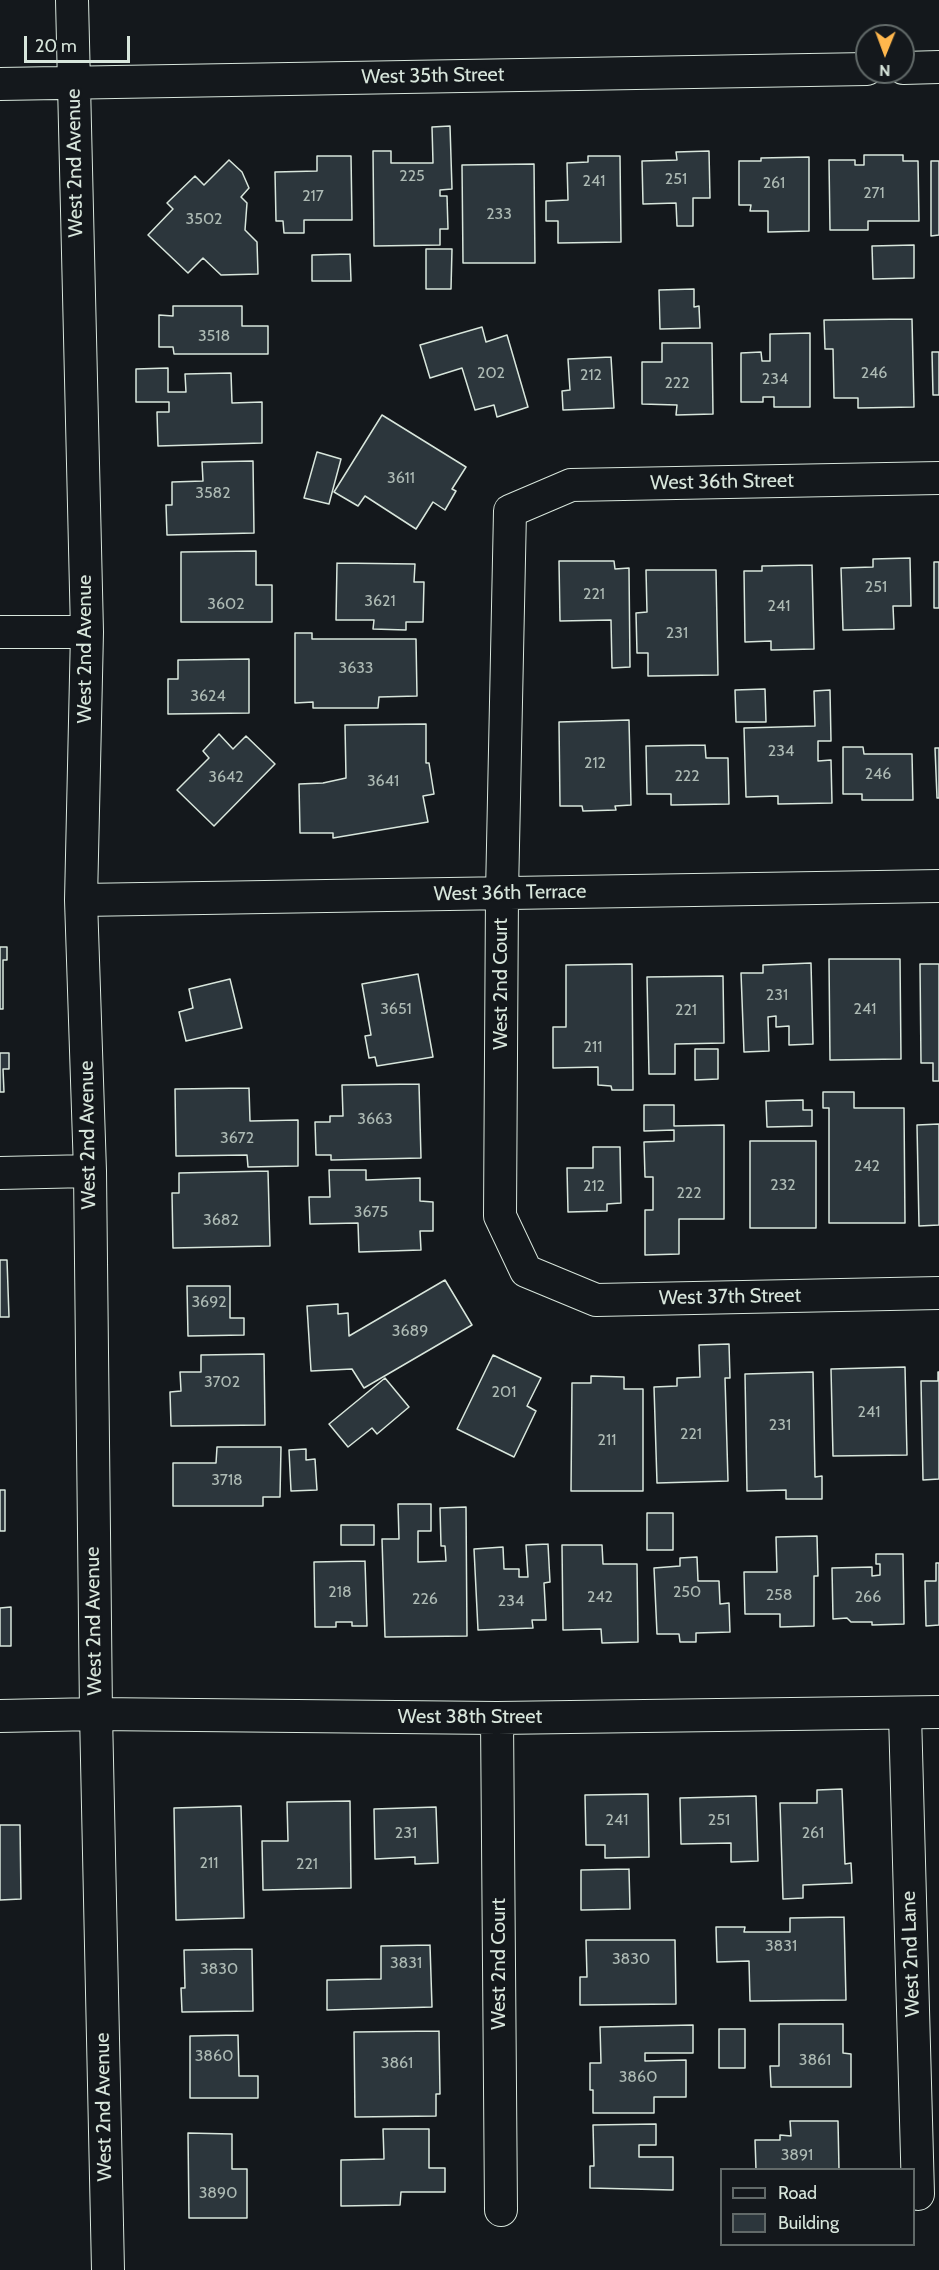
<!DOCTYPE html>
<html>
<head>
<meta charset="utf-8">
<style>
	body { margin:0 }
	#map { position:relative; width:939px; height:2270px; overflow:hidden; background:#14181c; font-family:Cabin,sans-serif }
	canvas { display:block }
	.legend { position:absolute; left:720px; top:2168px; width:195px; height:78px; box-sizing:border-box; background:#14181c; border:2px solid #626a69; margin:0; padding:8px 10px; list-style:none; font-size:18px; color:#d8e6dc }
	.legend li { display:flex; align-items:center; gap:12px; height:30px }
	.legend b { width:30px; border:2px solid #626a69 }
	.north { position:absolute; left:855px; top:24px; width:60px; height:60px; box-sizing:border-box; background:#14181c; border:2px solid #626a69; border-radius:50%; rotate:181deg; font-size:16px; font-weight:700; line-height:24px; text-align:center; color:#d8e6dc }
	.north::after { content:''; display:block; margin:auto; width:21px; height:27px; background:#ffb74d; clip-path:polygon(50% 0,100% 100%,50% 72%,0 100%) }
	.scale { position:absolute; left:24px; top:36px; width:106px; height:27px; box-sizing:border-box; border:3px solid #d8e6dc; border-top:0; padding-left:8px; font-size:18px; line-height:21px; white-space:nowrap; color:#d8e6dc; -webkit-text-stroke:4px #14181c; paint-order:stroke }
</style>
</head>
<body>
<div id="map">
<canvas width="939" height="2270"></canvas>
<ul class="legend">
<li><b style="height:8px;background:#14181c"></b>Road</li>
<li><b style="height:16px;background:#2c363c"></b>Building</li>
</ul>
<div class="north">N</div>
<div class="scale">20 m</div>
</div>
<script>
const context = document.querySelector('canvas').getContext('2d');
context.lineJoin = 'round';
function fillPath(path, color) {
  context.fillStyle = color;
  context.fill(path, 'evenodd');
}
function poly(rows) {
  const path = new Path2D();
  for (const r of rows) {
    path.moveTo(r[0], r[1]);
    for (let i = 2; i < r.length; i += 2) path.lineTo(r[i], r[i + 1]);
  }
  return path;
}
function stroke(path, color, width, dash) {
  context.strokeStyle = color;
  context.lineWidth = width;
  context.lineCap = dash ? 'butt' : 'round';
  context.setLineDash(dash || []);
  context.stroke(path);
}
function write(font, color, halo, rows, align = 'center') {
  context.font = font + ' Cabin,sans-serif';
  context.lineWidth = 4.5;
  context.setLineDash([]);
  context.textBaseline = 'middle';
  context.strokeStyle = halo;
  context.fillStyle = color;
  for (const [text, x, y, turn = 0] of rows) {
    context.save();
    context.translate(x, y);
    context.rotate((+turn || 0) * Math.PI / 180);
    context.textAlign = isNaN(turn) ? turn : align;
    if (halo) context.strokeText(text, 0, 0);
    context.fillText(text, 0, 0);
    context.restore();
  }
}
const building = poly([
	[450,126,452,189,440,190,440,196,447,196,448,229,440,229,440,245,374,246,373,151,391,151,391,163,433,163,432,127,450,126],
	[709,151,710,198,693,198,693,226,677,226,676,203,643,204,642,161,677,160,676,152,709,151],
	[864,155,903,155,903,161,918,161,919,221,868,221,868,230,830,230,829,160,855,160,855,165,864,165,864,155],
	[317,156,351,156,352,220,304,220,304,233,284,233,283,221,276,221,275,172,317,171,317,156],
	[588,156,620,156,621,242,558,243,558,221,546,221,546,201,568,200,567,163,588,162,588,156],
	[809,157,809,231,768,232,768,211,750,211,751,205,739,205,739,161,761,161,761,158,809,157],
	[229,160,242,172,249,188,241,197,247,203,245,230,257,242,258,274,221,275,203,258,188,273,148,235,173,209,167,203,195,176,204,185,229,160],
	[931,161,939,161,939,235,931,236,931,161],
	[534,164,535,263,463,263,462,165,534,164],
	[914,245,914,278,873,279,872,246,914,245],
	[426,249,452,249,451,289,426,289,426,249],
	[350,254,351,281,312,281,312,255,350,254],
	[694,289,694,307,699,306,700,328,660,329,659,290,694,289],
	[173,306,242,306,242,326,268,326,268,354,174,354,173,347,159,347,159,315,173,316,173,306],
	[912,319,914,407,858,408,858,398,834,398,833,349,825,349,824,320,912,319],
	[482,327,486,342,507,335,528,407,497,417,494,405,475,410,462,368,430,378,420,345,482,327],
	[810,333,810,407,774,407,774,397,763,397,763,402,741,402,741,353,761,352,762,361,770,361,770,334,810,333],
	[662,343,712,343,713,414,676,415,677,405,642,404,642,362,662,362,662,343],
	[932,352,939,352,939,395,933,395,932,352],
	[611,357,614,408,563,410,562,391,570,390,568,359,611,357],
	[168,368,168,392,186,392,185,374,231,373,232,403,262,402,262,443,158,446,157,412,169,412,169,402,136,402,136,369,168,368],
	[382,415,466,467,452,489,456,491,445,510,433,502,416,529,365,496,358,506,334,492,382,415],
	[317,452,341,459,329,504,304,498,317,452],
	[253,461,254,533,167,535,166,505,172,505,172,482,203,481,202,462,253,461],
	[256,551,256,585,272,585,272,622,181,622,181,552,256,551],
	[910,558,911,606,893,606,894,629,843,630,841,568,873,567,873,559,910,558],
	[559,561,614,561,615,569,629,568,630,667,612,668,611,620,560,621,559,561],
	[934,562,939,562,939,608,934,608,934,562],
	[337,563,415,564,414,582,424,582,423,622,406,622,406,630,373,629,374,620,336,620,337,563],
	[812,565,814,649,771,650,771,641,745,642,744,571,762,571,762,566,812,565],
	[646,570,716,570,718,675,648,676,648,653,637,653,636,613,647,612,646,570],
	[295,633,312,633,312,639,416,639,417,696,379,697,378,708,313,708,313,702,295,703,295,633],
	[249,659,249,713,168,714,168,679,178,679,178,660,249,659],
	[765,689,766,722,736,722,735,690,765,689],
	[830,690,831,741,818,741,818,761,831,760,832,803,778,804,778,796,746,797,744,728,815,726,814,691,830,690],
	[629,720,631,805,615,806,616,810,583,811,582,806,560,806,559,722,629,720],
	[426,724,426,763,429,763,434,794,423,796,428,822,333,838,333,833,300,833,299,784,323,783,346,778,345,725,426,724],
	[219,734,233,749,246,736,275,764,214,826,177,790,209,758,203,751,219,734],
	[705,745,706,758,728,758,729,804,671,805,671,794,647,794,646,746,705,745],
	[843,747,863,747,864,754,912,754,913,800,862,800,862,794,843,794,843,747],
	[935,748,939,748,939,798,937,798,935,748],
	[0,947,7,947,7,960,3,960,3,1009,0,1009,0,947],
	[829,959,900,959,901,1059,830,1060,829,959],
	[811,963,813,1044,789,1045,789,1026,776,1027,776,1016,768,1017,769,1051,744,1052,741,973,763,973,763,965,811,963],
	[632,964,633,1090,612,1090,611,1086,598,1085,598,1067,553,1068,553,1027,566,1027,566,965,632,964],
	[920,964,939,964,939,1081,933,1081,933,1063,921,1063,920,964],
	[418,974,433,1057,377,1066,375,1057,369,1058,365,1036,371,1035,362,984,418,974],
	[723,976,724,1043,675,1044,675,1074,649,1074,647,977,723,976],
	[230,979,242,1028,186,1041,179,1012,193,1008,189,989,230,979],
	[695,1049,718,1049,718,1079,695,1080,695,1049],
	[0,1053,9,1053,9,1069,3,1069,4,1092,0,1092,0,1053],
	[419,1084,421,1158,331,1160,331,1155,316,1155,315,1122,330,1122,330,1116,343,1116,342,1085,419,1084],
	[249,1088,250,1121,298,1120,298,1166,248,1167,247,1155,176,1156,175,1089,249,1088],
	[823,1092,854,1092,854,1108,904,1108,905,1223,829,1223,829,1108,823,1108,823,1092],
	[803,1100,803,1110,812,1110,812,1126,767,1127,766,1101,803,1100],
	[644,1105,674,1105,674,1126,724,1125,724,1219,679,1219,679,1254,645,1255,645,1210,653,1210,653,1177,645,1177,644,1142,674,1141,674,1130,644,1131,644,1105],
	[939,1124,939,1225,919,1226,917,1125,939,1124],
	[750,1141,816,1141,816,1228,750,1228,750,1141],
	[593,1147,620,1147,621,1203,607,1204,607,1211,568,1212,567,1168,593,1168,593,1147],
	[329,1170,366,1170,366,1180,420,1178,420,1201,433,1202,433,1231,420,1231,421,1250,359,1252,358,1223,310,1224,309,1197,330,1197,329,1170],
	[268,1171,270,1246,173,1248,172,1193,179,1193,179,1173,268,1171],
	[0,1260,7,1260,9,1317,0,1317,0,1260],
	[445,1280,472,1325,364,1388,352,1369,311,1371,307,1306,338,1304,338,1314,348,1313,349,1336,445,1280],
	[187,1286,230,1286,230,1318,244,1318,244,1335,188,1336,187,1286],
	[729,1344,730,1378,725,1378,728,1481,657,1483,654,1387,677,1386,677,1378,700,1377,699,1345,729,1344],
	[264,1354,265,1425,171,1426,170,1392,181,1391,180,1372,201,1372,201,1355,264,1354],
	[493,1355,541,1378,527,1406,536,1411,514,1457,457,1429,493,1355],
	[905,1367,907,1455,833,1456,831,1369,905,1367],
	[813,1372,815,1477,822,1476,822,1499,786,1499,786,1490,747,1491,745,1374,813,1372],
	[938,1372,939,1372,939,1479,923,1480,921,1381,938,1381,938,1372],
	[591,1376,624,1377,624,1389,643,1389,643,1491,571,1491,572,1383,591,1383,591,1376],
	[385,1378,409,1407,377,1434,372,1428,348,1447,329,1424,385,1378],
	[217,1447,281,1447,280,1497,263,1497,263,1506,173,1506,173,1463,216,1463,217,1447],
	[306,1449,306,1460,315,1459,317,1490,291,1491,289,1450,306,1449],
	[0,1490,5,1490,5,1531,0,1531,0,1490],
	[398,1504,431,1504,431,1531,418,1531,418,1562,446,1561,445,1546,441,1546,440,1508,466,1507,467,1636,385,1637,382,1539,399,1539,398,1504],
	[647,1513,673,1513,673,1550,647,1550,647,1513],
	[341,1525,374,1525,374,1545,341,1545,341,1525],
	[817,1536,818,1576,814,1576,814,1626,780,1627,780,1614,745,1614,744,1572,777,1572,776,1537,817,1536],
	[548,1544,550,1582,544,1583,546,1620,532,1620,533,1628,478,1630,474,1549,503,1547,504,1569,519,1569,519,1577,528,1577,526,1545,548,1544],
	[562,1545,602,1545,603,1564,637,1564,638,1642,602,1643,601,1629,563,1630,562,1545],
	[876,1554,903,1554,904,1624,872,1625,872,1622,851,1622,847,1618,833,1619,832,1568,872,1567,872,1576,880,1575,880,1564,876,1564,876,1554],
	[697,1557,698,1581,719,1581,720,1604,729,1603,730,1632,696,1633,696,1642,680,1642,679,1634,657,1634,654,1568,680,1566,680,1558,697,1557],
	[365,1561,367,1626,352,1626,352,1622,336,1622,336,1627,315,1627,314,1562,365,1561],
	[936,1563,939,1563,939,1625,926,1626,925,1581,936,1581,936,1563],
	[11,1607,11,1646,0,1646,0,1608,11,1607],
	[842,1789,845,1864,851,1863,852,1883,803,1885,803,1898,783,1899,780,1803,817,1803,817,1790,842,1789],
	[648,1794,649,1857,605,1858,605,1845,586,1845,585,1795,648,1794],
	[756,1796,758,1861,731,1862,731,1843,681,1844,680,1798,756,1796],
	[350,1801,351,1888,263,1890,262,1841,288,1841,287,1802,350,1801],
	[241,1806,244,1918,176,1920,174,1808,241,1806],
	[436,1807,438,1863,415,1864,415,1857,375,1859,374,1809,436,1807],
	[0,1825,20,1825,21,1899,0,1900,0,1825],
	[629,1869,630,1909,581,1910,581,1870,629,1869],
	[844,1917,846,2000,750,2001,749,1961,717,1962,716,1927,745,1927,744,1932,790,1932,790,1918,844,1917],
	[586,1940,675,1940,676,2004,580,2005,580,1977,587,1977,586,1940],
	[430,1945,432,2007,327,2010,327,1980,381,1979,381,1946,430,1945],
	[252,1949,253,2011,182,2012,181,1988,185,1988,184,1950,252,1949],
	[779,2024,843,2024,843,2053,851,2054,851,2087,771,2087,770,2066,779,2066,779,2024],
	[693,2025,693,2053,645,2053,645,2061,686,2060,686,2097,654,2097,654,2113,593,2113,593,2090,590,2090,590,2063,601,2063,600,2027,693,2025],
	[719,2029,745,2029,745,2068,719,2068,719,2029],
	[439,2031,440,2094,436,2094,436,2116,355,2117,354,2032,439,2031],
	[238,2035,239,2076,258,2076,258,2098,190,2098,190,2036,238,2035],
	[790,2121,838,2121,839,2170,756,2170,755,2140,780,2140,780,2135,791,2136,790,2121],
	[656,2124,656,2145,639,2145,639,2157,673,2157,673,2190,590,2188,590,2166,594,2166,593,2125,656,2124],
	[383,2129,429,2129,429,2168,445,2168,445,2192,401,2192,400,2205,341,2206,341,2160,384,2159,383,2129],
	[188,2133,232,2134,232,2169,247,2169,247,2218,189,2218,188,2133]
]);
fillPath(building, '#2c363c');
stroke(building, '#d8e6dc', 1.5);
const minor = poly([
	[72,0,87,632,81,900,90,1171,96,1714,108,2270],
	[903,68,939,67],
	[0,84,867,69],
	[939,478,571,485,510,511,502,893,500,1216,526,1271,596,1300,939,1293],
	[0,632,87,632],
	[81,900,939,886],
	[0,1173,90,1171],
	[905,1714,918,2194],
	[0,1716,96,1714,497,1718,939,1712],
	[497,1718,501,2210]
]);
stroke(minor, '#d8e6dc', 34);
stroke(minor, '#14181c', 32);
write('16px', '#adbab4', null, [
	["225",412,176],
	["251",676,179],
	["241",594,181],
	["261",774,183],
	["271",874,193],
	["217",313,196],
	["233",499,214],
	["3502",204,219],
	["3518",214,336],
	["202",491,373],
	["246",874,373],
	["212",591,375],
	["234",775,379],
	["222",677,383],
	["3611",401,478],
	["3582",213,493],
	["251",876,587],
	["221",594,594],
	["3621",380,601],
	["3602",226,604],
	["241",779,606],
	["231",677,633],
	["3633",356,668],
	["3624",208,696],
	["234",781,751],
	["212",595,763],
	["246",878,774],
	["222",687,776],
	["3642",226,777],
	["3641",383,781],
	["231",777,995],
	["3651",396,1009],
	["241",865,1009],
	["221",686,1010],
	["211",593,1047],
	["3663",375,1119],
	["3672",237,1138],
	["242",867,1166],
	["232",783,1185],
	["212",594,1186],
	["222",689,1193],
	["3675",371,1212],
	["3682",221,1220],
	["3692",209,1302],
	["3689",410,1331],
	["3702",222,1382],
	["201",504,1392],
	["241",869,1412],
	["231",780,1425],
	["221",691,1434],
	["211",607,1440],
	["3718",227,1480],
	["218",340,1592],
	["250",687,1592],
	["258",779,1595],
	["242",600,1597],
	["266",868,1597],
	["226",425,1599],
	["234",511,1601],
	["241",617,1820],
	["251",719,1820],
	["231",406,1833],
	["261",813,1833],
	["211",209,1863],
	["221",307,1864],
	["3831",781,1946],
	["3830",631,1959],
	["3831",406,1963],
	["3830",219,1969],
	["3860",214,2056],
	["3861",815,2060],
	["3861",397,2063],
	["3860",638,2077],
	["3891",797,2155],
	["3890",218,2193]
]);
write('20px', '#d8e6dc', '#14181c', [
	["West 35th Street",433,76,-1],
	["West 2nd Avenue",75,163,-91],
	["West 36th Street",722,482,-1],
	["West 2nd Avenue",85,649,-90],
	["West 36th Terrace",510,893,-1],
	["West 2nd Court",501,984,-90],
	["West 2nd Avenue",88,1135,-91],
	["West 37th Street",730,1297,-1],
	["West 2nd Avenue",94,1621,-91],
	["West 38th Street",470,1717],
	["West 2nd Lane",911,1954,-92],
	["West 2nd Court",499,1964,-90],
	["West 2nd Avenue",104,2107,-91]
]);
</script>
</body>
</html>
